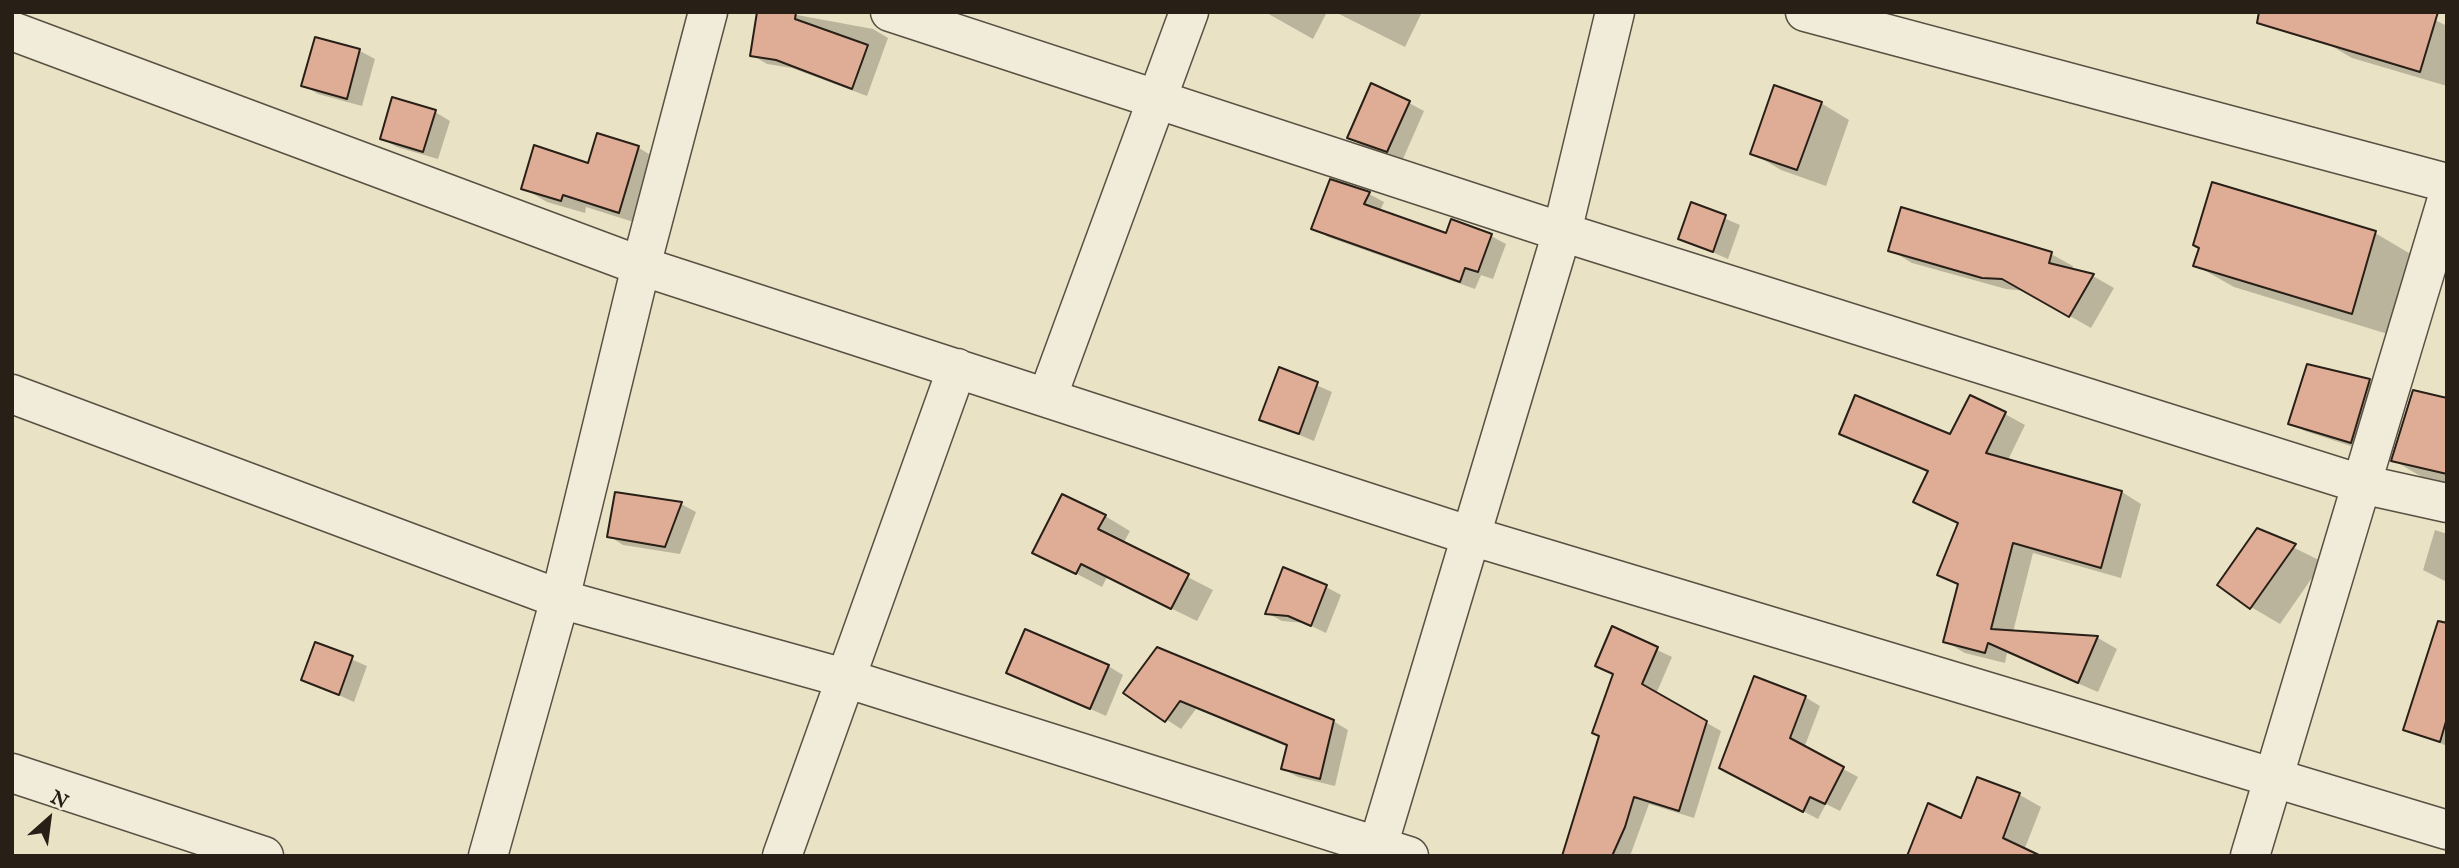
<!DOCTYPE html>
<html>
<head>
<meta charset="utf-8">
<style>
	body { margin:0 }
	#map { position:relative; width:2459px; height:868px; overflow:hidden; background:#eae2c5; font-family:"IM FELL English",serif }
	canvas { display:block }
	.frame { position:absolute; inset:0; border:14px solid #281f17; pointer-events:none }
	.north { position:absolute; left:14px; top:784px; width:70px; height:70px; -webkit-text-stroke:5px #f1ecd9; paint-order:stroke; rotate:28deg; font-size:19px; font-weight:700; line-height:28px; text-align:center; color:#281f17 }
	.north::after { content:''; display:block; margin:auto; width:24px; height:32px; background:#281f17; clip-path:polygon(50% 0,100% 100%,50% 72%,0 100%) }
</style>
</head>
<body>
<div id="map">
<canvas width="2459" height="868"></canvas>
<div class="frame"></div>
<div class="north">N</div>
</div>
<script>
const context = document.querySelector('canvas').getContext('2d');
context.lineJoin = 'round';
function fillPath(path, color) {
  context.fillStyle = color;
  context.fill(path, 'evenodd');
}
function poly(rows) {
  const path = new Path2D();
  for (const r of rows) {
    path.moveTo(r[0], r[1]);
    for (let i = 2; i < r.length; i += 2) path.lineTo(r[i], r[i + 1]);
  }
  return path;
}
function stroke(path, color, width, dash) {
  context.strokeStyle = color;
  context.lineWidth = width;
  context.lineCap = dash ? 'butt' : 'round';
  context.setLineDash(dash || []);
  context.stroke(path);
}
fillPath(poly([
	[781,12,873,29,888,38,867,96,792,68,767,64,752,55],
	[1265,12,1327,12,1313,39],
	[1335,12,1422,12,1405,47],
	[2435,20,2447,26,2447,86,2352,58,2323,41],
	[316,39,360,51,375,59,362,106,318,94,303,85],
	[1409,103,1424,111,1403,159,1363,146,1349,138],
	[1821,103,1849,120,1826,186,1781,170,1752,153],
	[435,112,450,121,438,159,397,147,382,139],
	[598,136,639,148,662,162,643,225,586,207,585,213,547,202,523,188,589,165],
	[1369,194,1384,202,1380,211,1447,235,1491,236,1506,244,1493,279,1481,275,1475,289,1328,237,1314,228],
	[1692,204,1740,225,1728,259,1680,238],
	[2375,233,2414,256,2391,335,2234,287,2195,265],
	[1890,250,2051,254,2073,266,2072,270,2093,276,2114,288,2091,328,2026,291,2006,289,1912,263],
	[2308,366,2369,381,2384,390,2366,451,2305,431,2290,423],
	[1280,369,1332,392,1314,441,1261,419],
	[2447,400,2447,483,2422,477,2393,460],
	[2005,414,2025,425,2008,460,2122,492,2141,504,2121,578,2033,553,2013,632,2098,638,2117,649,2098,692,2007,653,2005,663,1965,653,1945,641,1959,586,1939,575,1959,524,1915,501,1929,473,1841,433,1951,437],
	[616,494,681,504,696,512,680,554,623,545,609,536],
	[1105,516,1130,531,1123,544,1213,590,1197,621,1107,577,1102,587,1035,552],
	[2258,530,2323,562,2280,624,2251,607],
	[2435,530,2447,534,2447,582,2423,570],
	[1326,587,1341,595,1326,633,1305,623,1282,621,1267,613],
	[2440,620,2447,622,2447,746,2405,729],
	[1613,629,1672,657,1656,694,1721,731,1694,818,1649,804,1630,856,1573,856,1614,675],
	[316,644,367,666,354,702,303,679],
	[1108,666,1123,675,1106,716,1009,672],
	[1126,693,1333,721,1348,730,1335,786,1298,777,1283,769,1288,747,1196,709,1181,729],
	[1805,697,1820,706,1804,748,1858,777,1840,811,1826,804,1818,819,1736,776],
	[1978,779,2020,795,2041,807,2023,853,1962,821]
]), '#0003');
const building = poly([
	[757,12,796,12,795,19,868,45,852,89,776,60,750,56,757,12],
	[2259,12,2438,12,2420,72,2257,23,2259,12],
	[315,37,360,49,347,99,301,86,315,37],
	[1371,83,1410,101,1387,152,1347,138,1371,83],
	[1774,85,1822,102,1797,170,1750,154,1774,85],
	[392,97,436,110,423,152,380,139,392,97],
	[597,133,639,146,619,213,563,195,561,201,521,189,534,145,588,163,597,133],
	[1330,179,1370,192,1364,204,1446,233,1451,219,1492,234,1478,272,1465,268,1460,282,1311,229,1330,179],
	[2212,182,2376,231,2352,314,2193,266,2199,248,2193,245,2212,182],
	[1691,202,1726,215,1713,252,1678,239,1691,202],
	[1901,207,2052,252,2049,263,2094,274,2069,317,2002,279,1982,278,1888,251,1901,207],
	[2307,364,2370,379,2351,443,2288,424,2307,364],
	[1279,367,1318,382,1299,434,1259,420,1279,367],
	[2413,390,2447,398,2447,474,2391,461,2413,390],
	[1855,395,1950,434,1970,395,2006,412,1986,453,2122,491,2101,568,2013,543,1991,629,2098,636,2078,683,1988,643,1985,653,1943,642,1958,584,1937,575,1958,523,1913,502,1928,471,1839,434,1855,395],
	[615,492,682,502,665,547,607,537,615,492],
	[1062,494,1106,515,1098,529,1189,574,1171,609,1081,564,1076,574,1032,553,1062,494],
	[2257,528,2296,544,2250,609,2217,585,2257,528],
	[1283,567,1327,585,1311,626,1288,616,1265,614,1283,567],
	[2438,621,2447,623,2447,718,2440,742,2403,730,2438,621],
	[1612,626,1658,647,1642,684,1707,721,1679,811,1634,797,1625,827,1612,856,1562,856,1599,736,1592,733,1613,674,1595,666,1612,626],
	[1025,629,1109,665,1090,709,1006,673,1025,629],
	[315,642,353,656,339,695,301,680,315,642],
	[1157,647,1334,720,1320,779,1281,769,1287,745,1180,701,1165,722,1123,693,1157,647],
	[1754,676,1806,696,1790,738,1844,767,1825,804,1810,797,1803,812,1719,768,1754,676],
	[1977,777,2020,793,2003,838,2041,856,1907,856,1928,803,1961,818,1977,777]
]);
fillPath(building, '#dfac96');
stroke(building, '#281f17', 2);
const street = poly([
	[890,12,1562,232,2361,484,2447,503],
	[1805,12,2447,183],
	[12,31,641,266,1471,536,2447,830],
	[12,394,560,599,848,679,1409,856],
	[1047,398,1189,12],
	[12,773,264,856],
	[488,856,560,599,641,266,708,12],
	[782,856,957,368],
	[1375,856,1562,232,1615,12],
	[2250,856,2447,199]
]);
stroke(street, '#585042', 41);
stroke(street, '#f1ecd9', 38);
</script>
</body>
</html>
